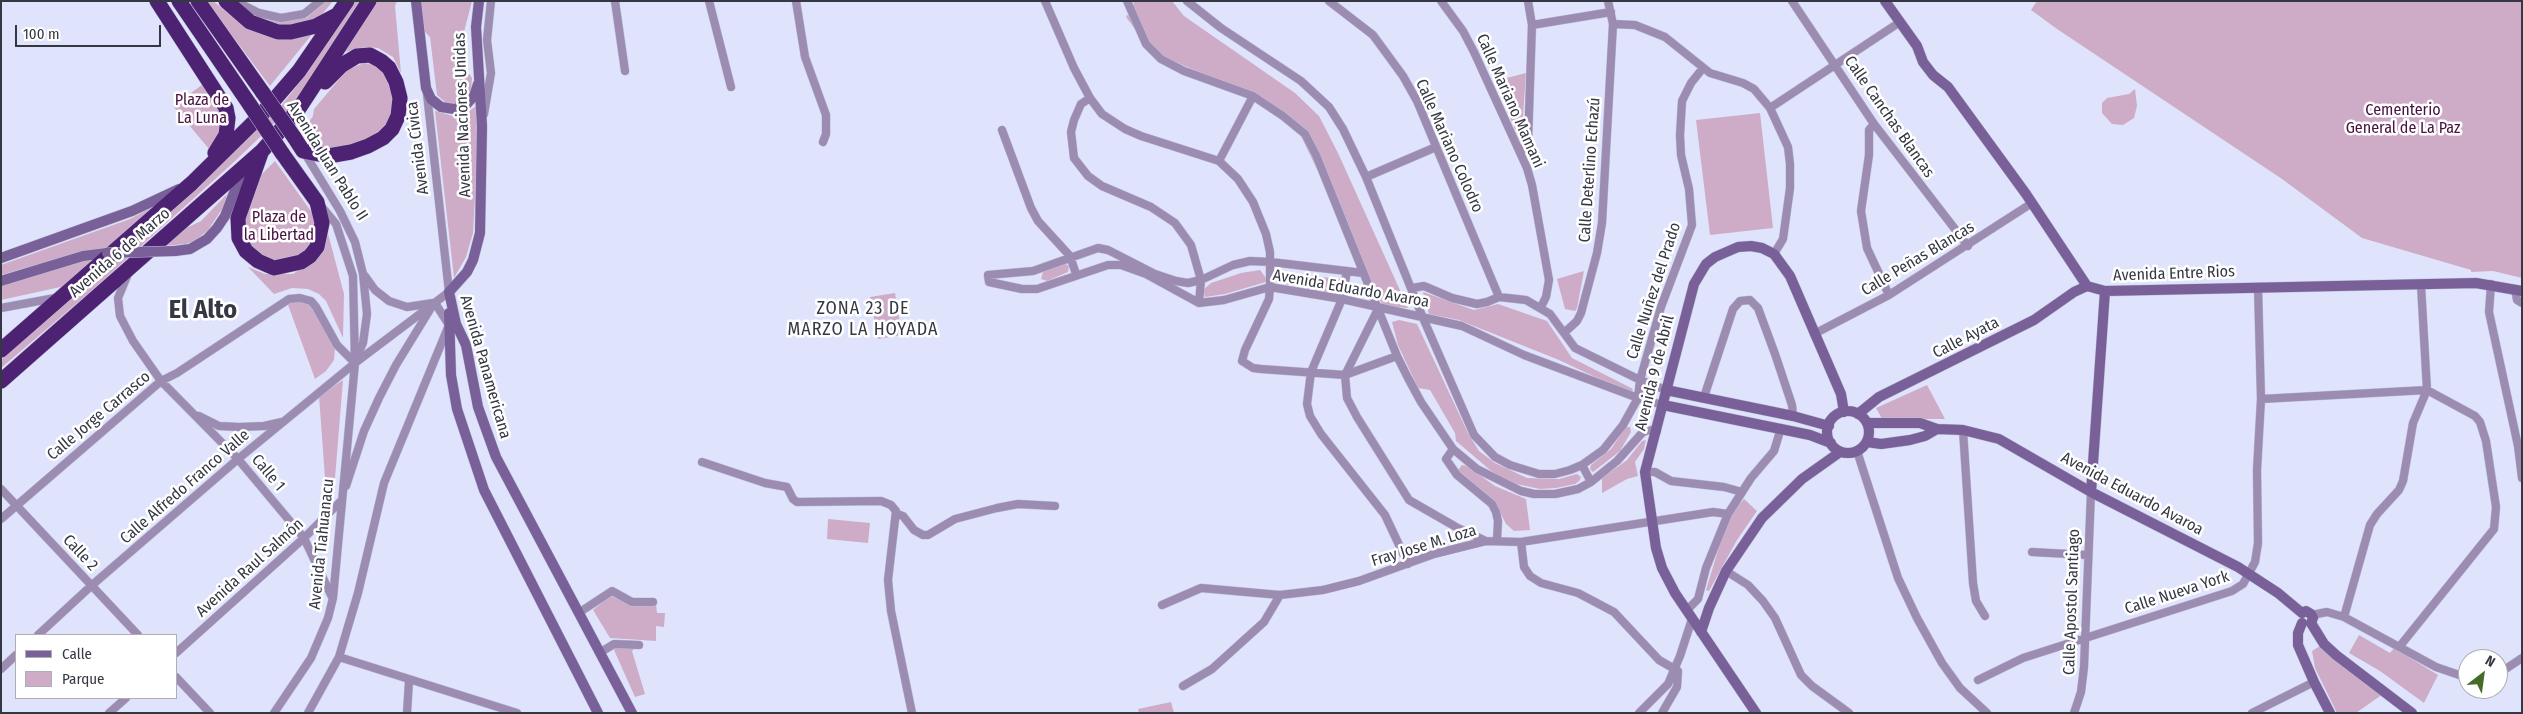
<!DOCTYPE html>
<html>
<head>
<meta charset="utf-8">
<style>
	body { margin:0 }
	#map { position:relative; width:2523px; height:714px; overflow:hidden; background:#dfe4fc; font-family:"Fira Sans Condensed",sans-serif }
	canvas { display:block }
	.frame { position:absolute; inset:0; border:2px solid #353843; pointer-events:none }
	.legend { position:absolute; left:15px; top:634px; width:162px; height:65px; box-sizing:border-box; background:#fff; border:1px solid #aeafb4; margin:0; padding:6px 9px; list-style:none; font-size:15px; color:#353843 }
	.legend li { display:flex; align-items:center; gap:10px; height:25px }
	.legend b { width:25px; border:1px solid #aeafb4 }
	.north { position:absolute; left:2458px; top:649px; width:50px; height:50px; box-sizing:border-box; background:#fff; border:1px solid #aeafb4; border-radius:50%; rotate:30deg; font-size:14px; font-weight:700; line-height:20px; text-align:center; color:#353843 }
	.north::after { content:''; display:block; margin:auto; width:18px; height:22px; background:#466d28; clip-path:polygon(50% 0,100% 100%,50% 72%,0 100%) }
	.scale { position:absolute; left:15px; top:25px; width:146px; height:22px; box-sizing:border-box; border:2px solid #353843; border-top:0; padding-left:6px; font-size:15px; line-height:18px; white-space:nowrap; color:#353843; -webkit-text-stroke:4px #fff; paint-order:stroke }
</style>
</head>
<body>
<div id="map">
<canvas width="2523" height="714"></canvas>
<div class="frame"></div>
<ul class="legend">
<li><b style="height:6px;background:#7a6098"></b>Calle</li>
<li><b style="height:14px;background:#ceacc7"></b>Parque</li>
</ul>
<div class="north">N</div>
<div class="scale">100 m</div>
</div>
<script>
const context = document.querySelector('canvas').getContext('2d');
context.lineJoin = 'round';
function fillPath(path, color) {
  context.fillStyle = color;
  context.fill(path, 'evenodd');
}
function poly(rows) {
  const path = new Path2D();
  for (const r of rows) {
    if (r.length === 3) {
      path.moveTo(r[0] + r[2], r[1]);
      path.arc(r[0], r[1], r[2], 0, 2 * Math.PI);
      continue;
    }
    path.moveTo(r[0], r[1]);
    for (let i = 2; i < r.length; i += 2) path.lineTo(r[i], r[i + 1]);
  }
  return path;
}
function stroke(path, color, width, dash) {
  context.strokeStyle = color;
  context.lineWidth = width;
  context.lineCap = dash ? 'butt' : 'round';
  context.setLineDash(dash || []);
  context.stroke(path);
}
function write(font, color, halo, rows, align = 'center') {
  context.font = font + ' "Fira Sans Condensed",sans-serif';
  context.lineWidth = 5;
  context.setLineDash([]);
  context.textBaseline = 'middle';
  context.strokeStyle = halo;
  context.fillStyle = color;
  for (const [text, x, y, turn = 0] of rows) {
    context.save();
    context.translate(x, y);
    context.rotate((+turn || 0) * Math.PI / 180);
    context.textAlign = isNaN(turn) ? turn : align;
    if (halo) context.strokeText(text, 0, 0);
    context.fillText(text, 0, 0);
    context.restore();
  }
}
fillPath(poly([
	[206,1,213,1,248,29,314,32,270,86],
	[323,1,333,1,319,18,299,25,277,27,248,16,249,11,265,19,280,21,307,18],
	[354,1,362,1,313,78,285,113,234,162,89,293,1,368,1,360,226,159,281,106,307,73],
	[377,1,397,1,395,6,401,73,393,57,378,48,365,47,345,52],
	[420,1,472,1,464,32,466,69,472,78,471,91,465,99,457,104,446,103,437,95,430,37,425,32],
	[1133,1,1172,1,1184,16,1295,93,1319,116,1338,153,1408,308,1383,306,1299,132,1274,112,1239,90,1151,51,1126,17,1134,6],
	[2037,1,2522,1,2522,278,2493,271,2471,272,2471,270,2362,238,2282,179,2057,29,2031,10],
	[364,63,374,65,384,74,389,86,393,101,391,116,386,127,358,144,329,150,317,149,302,132,313,116,314,109,347,70],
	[1526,73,1521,144,1495,81],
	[206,82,222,105,222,129,209,149,173,106],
	[2135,89,2137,106,2134,118,2123,125,2112,124,2102,113,2102,103,2107,98,2129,94],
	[476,106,478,144,473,233,466,257,454,278,435,111,453,116,464,115],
	[1760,113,1773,228,1710,235,1696,120],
	[275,161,313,214,315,227,314,240,307,252,277,263,257,256,242,229,255,181],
	[227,194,224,206,208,230,196,240,186,244,162,246,180,231,201,221],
	[166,200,113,247,81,252,1,275,1,265,130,219],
	[326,226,344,294,343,338,326,301,319,294,308,289,292,288,274,294,248,267,265,274,293,274,308,264],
	[101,258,65,286,1,300,1,286,85,260],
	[1064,263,1069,266,1068,272,1047,281,1041,279,1043,272],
	[1260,270,1266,278,1266,282,1225,294,1205,297,1203,290,1211,283,1241,273],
	[1584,271,1577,308,1575,311,1565,309,1557,279],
	[1275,272,1340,279,1342,283,1338,293,1332,294,1276,282,1273,280],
	[1423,292,1474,310,1498,304,1547,321,1572,358,1633,389,1631,394,1559,360,1459,320,1429,314],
	[895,293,902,335,878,339,870,297],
	[301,300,313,305,335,348,334,360,326,371,315,379,287,302],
	[1399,320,1417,324,1468,433,1479,451,1495,463,1527,478,1559,479,1577,474,1581,477,1579,481,1575,484,1556,488,1540,489,1507,482,1490,470,1456,441,1455,433,1430,390,1418,388,1398,345,1392,322],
	[343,380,334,490,327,505,319,396],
	[1927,385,1945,419,1882,419,1876,408],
	[1626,427,1630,427,1631,432,1620,451,1593,472,1590,469,1591,465,1611,449],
	[1646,440,1644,449,1635,462,1638,476,1627,479,1602,493,1602,478,1627,460,1642,441],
	[1462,465,1467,466,1495,486,1526,499,1530,530,1514,531,1506,524,1500,512,1458,470],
	[1744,499,1757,511,1737,540,1709,591,1706,590,1725,527,1735,509],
	[828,519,870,523,868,543,827,539],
	[610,596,632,604,656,604,657,613,665,613,664,627,656,626,656,641,610,638,593,610],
	[2359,635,2390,653,2394,648,2438,675,2424,703,2380,671,2349,653],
	[2320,646,2383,694,2356,713,2337,713,2315,668,2312,651],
	[616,647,635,648,632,651,645,694,635,697,614,650],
	[1171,702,1174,713,1139,713,1138,709]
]), '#ceacc7');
const street = poly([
	[235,1,259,13,281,18,304,14,320,1],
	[615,1,625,71],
	[709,1,731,87],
	[796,1,805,57,826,115,826,134,823,142],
	[1045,1,1074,68,1090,98,1102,114,1125,129,1141,136,1219,161,1238,179,1253,202,1266,234,1270,252,1270,287,1269,299,1245,350,1242,361,1253,368,1261,369,1345,375,1397,356],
	[1127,1,1146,44,1161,59,1184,71,1253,96,1283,116,1305,134,1316,155,1397,356,1408,378,1421,402,1453,449,1477,469,1521,491,1534,494,1555,494,1578,489,1591,482,1617,461,1642,433,1648,430,1657,431],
	[1187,1,1221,28,1301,81,1329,107,1343,129,1366,177,1423,318,1474,435,1495,457,1510,465,1539,474,1555,474,1570,470,1582,465,1603,450,1623,425,1638,398,1640,380,1661,307,1692,225,1689,189,1681,155,1680,135,1682,101,1691,83,1703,68],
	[1329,1,1373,35,1403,76,1417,101,1499,297],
	[1441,1,1463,31,1474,52,1527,168,1532,185,1549,280,1546,297,1541,307],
	[1792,1,1874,124,1968,246],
	[1613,24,1635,25,1665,37,1710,73,1743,83,1754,89,1770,108,1788,147,1790,164,1790,188,1783,239,1774,254],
	[1532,25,1611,12],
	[1090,98,1081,104,1074,120,1071,132,1074,158,1088,176,1102,186,1151,207,1175,223,1191,245,1201,280,1199,303],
	[1770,108,1900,22],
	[484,114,491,73,487,40,491,1],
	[1874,124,1869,130,1869,155,1861,211,1867,248,1889,295],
	[1002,130,1031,208,1038,221,1070,256,1076,274],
	[304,152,340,211,355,242,363,274,367,314,363,343,355,361],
	[1521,152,1528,142,1532,25,1528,1],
	[1219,161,1253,96],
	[1366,177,1436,147],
	[1347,271,1342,299,1311,372,1307,404,1310,416,1321,434,1385,515,1408,564],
	[1363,273,1271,262,1250,261,1233,265,1201,280,1188,283,1176,281,1155,274,1108,250,1098,248,1033,271,988,275,989,282,1022,289,1037,289,1108,265,1121,265,1146,274,1199,303,1224,300,1270,287,1342,299,1462,326,1524,355,1638,398,1663,405],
	[128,274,118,298,120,316,133,341,161,381,238,459,304,538,332,597],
	[365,276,375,290,389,301,407,307,433,303],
	[2491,284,2489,312,2518,446,2522,478],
	[1412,288,1424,286,1452,298,1477,304,1487,302,1499,297,1526,300,1550,314,1575,348,1640,380,1666,390],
	[2515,289,2517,300,2522,303],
	[1,308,55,298],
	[1378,309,1345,375,1347,398,1357,417,1409,500,1456,527,1486,541],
	[1564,333,1577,321,1581,313,1597,253,1602,223,1613,24,1608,1],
	[1814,334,1889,295,2032,203],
	[1704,397,1733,309,1740,301,1750,300,1758,308,1775,354,1792,405,1793,416],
	[2261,399,2427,390,2475,416,2480,422,2486,441,2496,507,2494,529,2400,646],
	[199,416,219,426,239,427,264,426,282,422],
	[1963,430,1973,583,1976,601,1985,616],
	[1453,449,1446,459,1457,475,1492,504,1496,512,1498,521,1497,540],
	[1857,451,1898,578,1917,618,1942,663,1960,688,1987,713],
	[702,462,765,483,787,487,793,499,797,502,881,501,891,505,896,511,888,580,891,611,912,713],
	[1582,465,1591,482],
	[1645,472,1655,472,1671,481,1724,487,1742,492],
	[346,486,364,431,379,398,396,365,431,308],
	[1,489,138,635],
	[897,514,903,516,914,530,923,535,928,535,955,519,997,508,1018,504,1055,506],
	[1,519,161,381,177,373,289,299,300,298,311,301,316,307,337,345,355,363],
	[1521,542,1524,567,1530,576,1541,583,1578,593,1614,612,1659,660,1678,671,1677,687,1662,713],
	[2032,552,2087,555],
	[1726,571,1748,585,1763,601,1775,618,1801,675,1812,686,1849,713],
	[1162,605,1201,588,1280,595,1323,590,1359,581,1434,554,1486,541,1521,542,1713,512,1728,514],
	[1687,610,1698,599,1706,568,1728,514,1751,478,1774,451,1781,428],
	[580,612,612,591,632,602,653,602],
	[2312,615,2327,612,2344,617,2436,667,2468,678],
	[2344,617,2370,525,2377,514,2399,490,2403,481,2413,423,2427,390,2421,285],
	[38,635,91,586,238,459,355,363,449,292,427,94],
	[601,652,614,644,639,645],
	[176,653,304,538,342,500],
	[339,657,517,713],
	[1,669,16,655],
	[2498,674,2522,658],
	[176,677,210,713],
	[1978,680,2023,658,2232,591,2243,584,2255,562,2258,543,2257,470,2261,399,2258,287],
	[1183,686,1212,669,1264,622,1280,595],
	[109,713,126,698],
	[274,713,311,658,328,618,333,598,355,363,353,276,336,224,322,207],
	[308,713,339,657,358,593,384,483,449,325,435,303],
	[407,713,409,681],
	[1639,713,1668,684,1680,656,1692,619],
	[2074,713,2081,692,2084,667,2091,492],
	[2252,713,2314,682]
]);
const secondary = poly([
	[416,1,426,88,431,99,441,107,454,109,465,106,474,96,478,84],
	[1885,1,1917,46,1923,62,1933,75,1948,87,2026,194,2087,286,2105,291,2476,283,2522,291],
	[175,251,190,249,207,239,217,228,225,216,243,169],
	[1,258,132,211,179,189],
	[1,281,83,256,107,253],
	[449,292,456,324,466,345,478,407,496,457,632,713],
	[449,292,467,272,473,260,480,233,482,126,476,27,479,1],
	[449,313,451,375,457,409,484,490,598,713],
	[1666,390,1793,416,1829,426],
	[1663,405,1810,435,1831,443],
	[1848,432,21],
	[1858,414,1879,397,2034,320,2074,292,2087,286],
	[1867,423,1920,423,1937,429,1963,430,1999,439,2091,492,2238,567,2278,593,2302,613],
	[1867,442,1881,444,1910,440,1925,436,1937,429],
	[2091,492,2105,291],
	[2302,613,2306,611,2311,614,2313,618,2311,623],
	[2302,623,2298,633,2298,645,2314,682,2330,713],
	[2311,623,2324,644,2336,655,2412,713],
	[1701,632,1709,608,1726,571,1762,518,1802,479,1840,452],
	[1756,713,1675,593,1662,568,1656,548,1645,472,1694,284,1706,264,1715,257,1738,247,1751,246,1762,248,1774,254,1790,276,1841,394,1844,412]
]);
const highway = poly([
	[157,1,226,108,228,118,226,135,215,153],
	[179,1,250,105],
	[198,1,263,93],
	[226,1,250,22,278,32,291,32,316,26,337,15],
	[294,137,303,151,328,156,351,152,368,146,383,138,392,129,398,116,400,98,396,82,389,68,381,61,370,55,357,56,342,65,325,82],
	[261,153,238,218,239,238,246,251,258,261,274,268,301,262,310,256,317,247,322,223,317,202,282,153],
	[1,350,192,183,261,115,299,71,347,1],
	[1,381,262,151,298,110,369,1]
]);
stroke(street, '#bdc2d7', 9);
stroke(secondary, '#bdc2d7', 11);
stroke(highway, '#bdc2d7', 16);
stroke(street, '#9d8cb2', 8);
stroke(secondary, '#7a6098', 10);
stroke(highway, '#4d2272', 15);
const secondaryBridge = poly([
	[107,253,175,251]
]);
const highwayBridge = poly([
	[263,93,294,137],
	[250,105,282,153]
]);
stroke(secondaryBridge, '#bdc2d7', 11, []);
stroke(highwayBridge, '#bdc2d7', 16, []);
stroke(secondaryBridge, '#7a6098', 10);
stroke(highwayBridge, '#4d2272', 15);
write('16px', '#481241', '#fff', [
	["Plaza de",202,101],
	["La Luna",202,119],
	["Cementerio",2403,111],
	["General de La Paz",2403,129],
	["Plaza de",279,218],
	["la Libertad",279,236]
]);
write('16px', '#353843', '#fff', [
	["Calle Mariano Mamani",1510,101,66],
	["Avenida Naciones Unidas",463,115,-92],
	["Calle Canchas Blancas",1889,117,55],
	["Calle Mariano Colodro",1449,146,66],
	["Avenida Cívica",418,148,-97],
	["Avenida Juan Pablo II",327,161,58],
	["Calle Deterlino Echazú",1590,170,-86],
	["Avenida 6 de Marzo",120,253,-41],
	["Calle Peñas Blancas",1918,259,-31],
	["Avenida Entre Rios",2174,274,-2],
	["Avenida Eduardo Avaroa",1351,289,10],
	["Calle Nuñez del Prado",1654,291,-72],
	["Calle Ayata",1966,338,-27],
	["Avenida Panamericana",485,367,74],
	["Avenida 9 de Abril",1655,373,-76],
	["Calle Jorge Carrasco",99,416,-40],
	["Calle 1",268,473,50],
	["Calle Alfredo Franco Valle",185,487,-41],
	["Avenida Eduardo Avaroa",2132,494,28],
	["Avenida Tiahuanacu",322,544,-84],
	["Fray Jose M. Loza",1424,546,-17],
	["Calle 2",80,553,47],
	["Avenida Raul Salmón",250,568,-42],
	["Calle Nueva York",2177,593,-18],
	["Calle Apostol Santiago",2072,602,-88]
]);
context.letterSpacing = '1px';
write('18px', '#353843', '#fff', [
	["ZONA 23 DE",863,309],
	["MARZO LA HOYADA",863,330]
]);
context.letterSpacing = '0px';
write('bold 26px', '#353843', '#fff', [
	["El Alto",203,311]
]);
</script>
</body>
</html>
